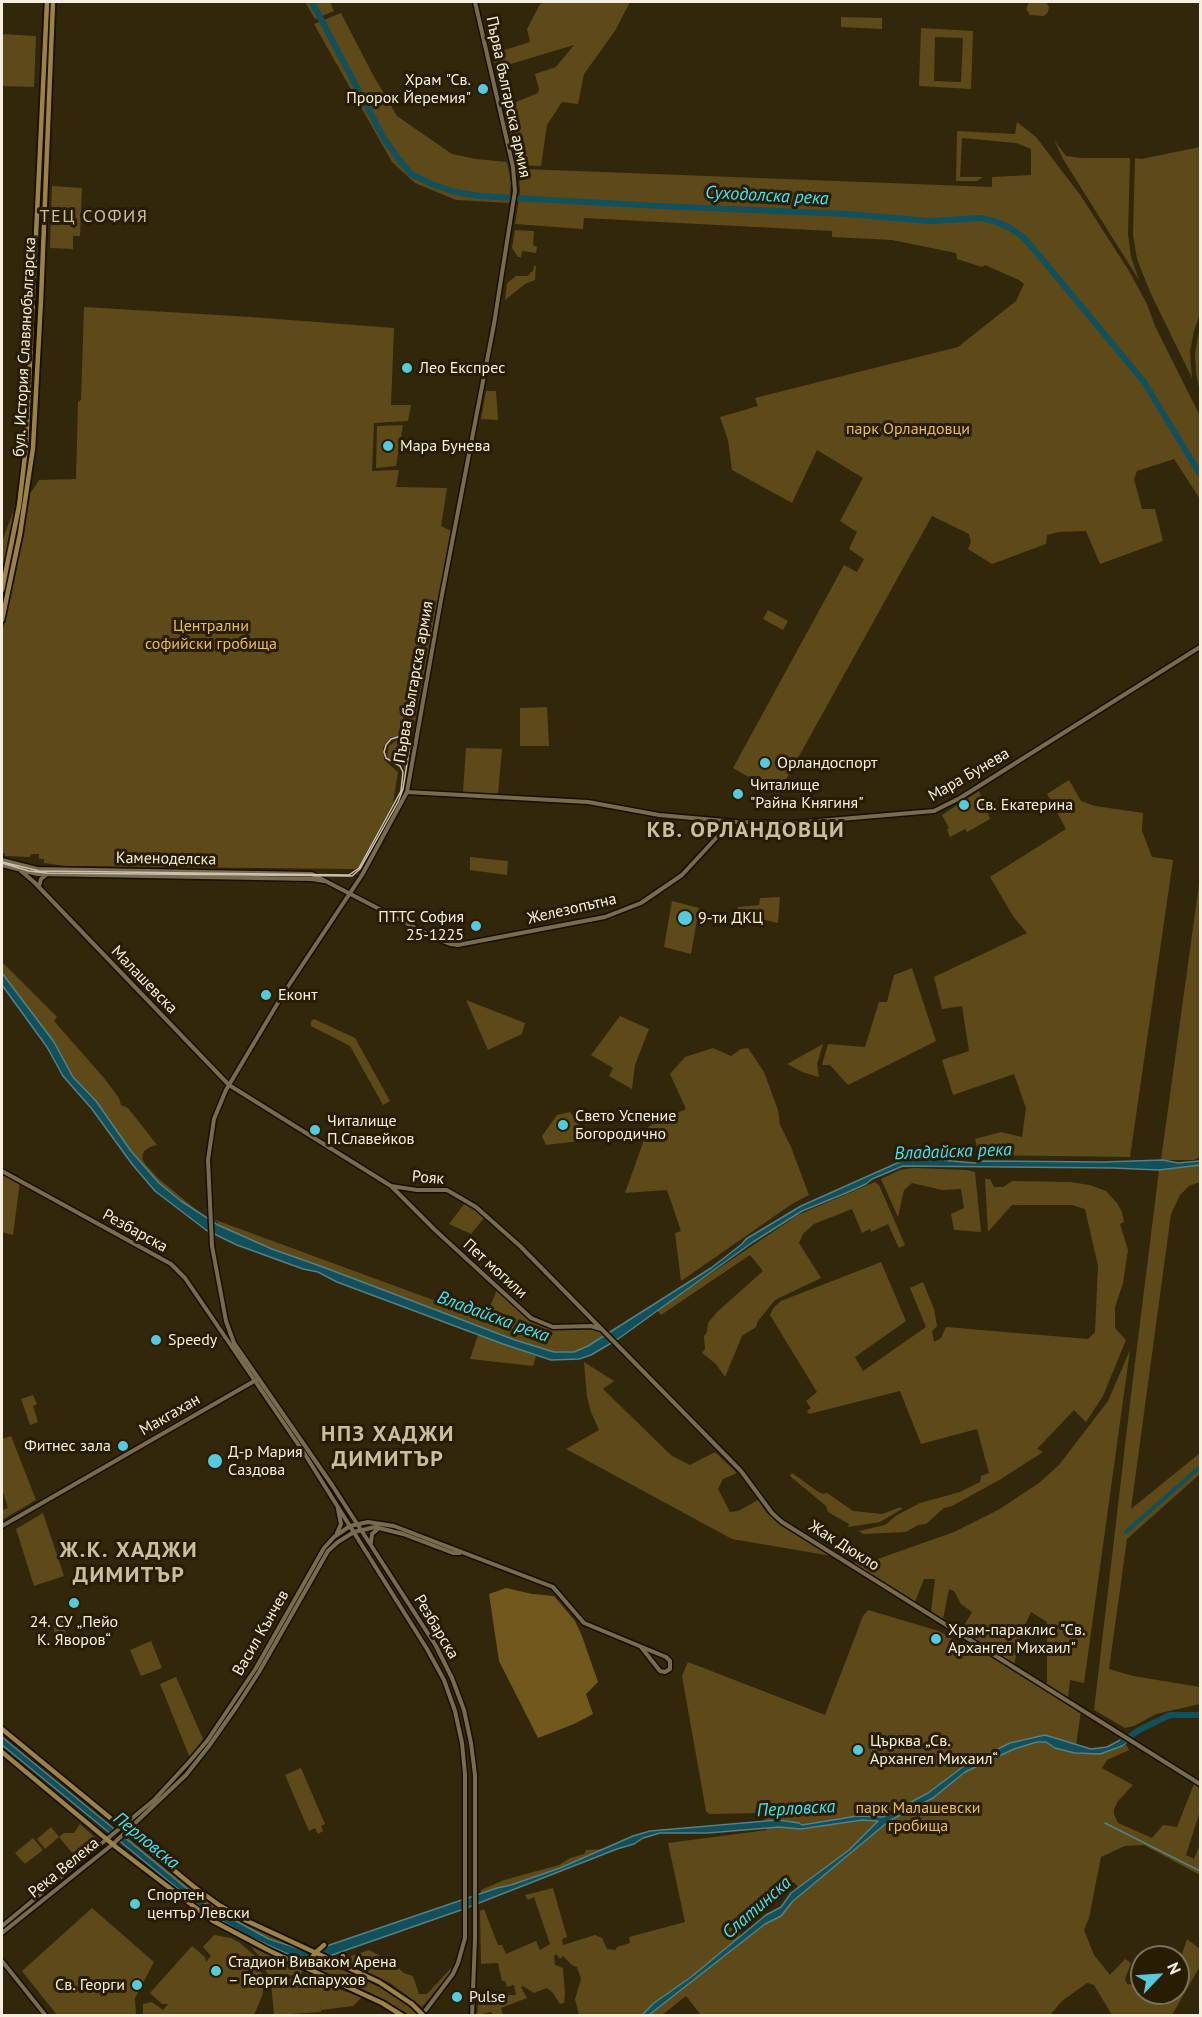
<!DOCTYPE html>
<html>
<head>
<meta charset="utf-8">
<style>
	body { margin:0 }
	#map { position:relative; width:1202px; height:2017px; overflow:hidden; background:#32270b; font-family:"PT Sans",sans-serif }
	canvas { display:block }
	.frame { position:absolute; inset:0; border:3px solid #f6efdf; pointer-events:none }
	.north { position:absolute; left:1130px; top:1945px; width:60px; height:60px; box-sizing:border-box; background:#281d02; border:2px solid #7a715a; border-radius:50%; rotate:65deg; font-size:16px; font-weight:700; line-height:24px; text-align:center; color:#f6efdf }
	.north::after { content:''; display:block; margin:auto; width:21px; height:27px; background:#55cadf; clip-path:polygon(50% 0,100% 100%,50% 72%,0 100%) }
</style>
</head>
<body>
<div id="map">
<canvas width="1202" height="2017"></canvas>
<div class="frame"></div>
<div class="north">N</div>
</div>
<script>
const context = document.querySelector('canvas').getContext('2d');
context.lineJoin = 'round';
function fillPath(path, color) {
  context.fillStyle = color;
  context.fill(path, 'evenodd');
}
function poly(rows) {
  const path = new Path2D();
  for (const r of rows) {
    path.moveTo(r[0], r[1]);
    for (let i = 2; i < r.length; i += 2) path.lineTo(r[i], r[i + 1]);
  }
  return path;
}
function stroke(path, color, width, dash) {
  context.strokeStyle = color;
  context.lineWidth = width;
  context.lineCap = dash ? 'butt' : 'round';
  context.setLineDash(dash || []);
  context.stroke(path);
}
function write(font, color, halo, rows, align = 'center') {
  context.font = font + ' "PT Sans",sans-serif';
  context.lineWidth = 6;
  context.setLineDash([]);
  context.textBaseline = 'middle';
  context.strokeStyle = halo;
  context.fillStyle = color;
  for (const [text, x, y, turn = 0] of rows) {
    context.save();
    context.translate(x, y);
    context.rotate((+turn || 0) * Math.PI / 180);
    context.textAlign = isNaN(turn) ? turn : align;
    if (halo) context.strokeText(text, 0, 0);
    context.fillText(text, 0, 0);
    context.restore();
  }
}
fillPath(poly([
	[305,2,330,2,334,11,315,19],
	[547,2,630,2,615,31,584,74,578,104,562,102,547,125,541,166,518,165,511,144,511,136,504,107,538,93,539,89,535,74,556,67,574,45,504,66,502,61,494,63,492,54,530,42,527,29,540,4],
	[1029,2,1046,2,1049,7,1048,12,1044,16,1030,15,1026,9],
	[341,13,373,75,397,116,452,154,476,159,507,162,511,182,509,203,456,200,415,183,392,162,314,24],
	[841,17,882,18,882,29,841,27],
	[921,28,973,31,971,89,919,86],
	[935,37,963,38,961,82,934,81],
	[2,34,36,36,34,87,2,86],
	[1017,122,1036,137,1081,196,1129,271,1147,304,1155,326,1200,416,1200,499,1174,459,1137,471,1134,479,1142,509,1155,509,1163,541,1100,564,1086,531,1059,532,1047,535,1046,544,992,564,968,549,971,542,969,534,932,516,778,794,733,768,844,565,857,572,864,559,849,549,857,532,840,521,863,478,817,450,792,503,732,470,728,440,720,417,758,406,755,398,958,347,1016,301,1024,284,1019,280,985,265,982,267,957,259,956,253,892,240,832,237,832,231,584,218,583,229,515,224,520,192,519,175,524,169,992,187,992,177,1031,175,1031,149,1016,143,962,138,960,177,983,177,977,181,956,181,957,131,1015,134],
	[1054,140,1066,156,1081,158,1130,158,1128,234,1131,257,1139,280,1063,159],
	[1200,147,1200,314,1194,331,1190,352,1192,378,1150,292,1137,259,1133,235,1135,158,1141,159],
	[52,186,82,188,80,236,73,236,73,249,50,248],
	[515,230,534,231,533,245,537,247,536,253,522,251,521,257,518,257,512,248],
	[534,266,536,266,535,280,525,284,505,300,507,283,516,276,528,276,531,272,533,271],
	[84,307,251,317,394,328,391,405,411,405,408,421,374,423,372,471,399,470,396,487,447,488,441,526,451,531,412,736,391,737,383,747,384,760,398,772,393,803,359,867,355,869,66,866,44,863,44,859,39,859,39,854,31,854,30,857,5,856,5,853,2,853,2,633,24,535,30,494,39,480,76,479,78,402,81,400],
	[1200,325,1200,393,1196,372,1195,354],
	[486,391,496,391,498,420,481,419],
	[403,425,396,466,376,468,377,426],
	[14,509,10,539,2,576,2,542],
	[768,610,788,621,783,630,763,619],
	[547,707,549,746,520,746,520,708],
	[397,740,406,742,409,748,405,772,402,759,403,749,401,753,394,752,392,757,401,760,401,765,391,760,387,756,389,746],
	[466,748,502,749,498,794,463,792],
	[1069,780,1081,801,1095,806,1143,813,1142,831,1152,857,1173,860,1130,1157,979,1155,975,1139,1001,1132,1022,1137,1026,1108,1014,1074,953,1095,942,1060,969,1051,962,1006,942,1009,934,977,1027,933,1013,916,990,877,1066,829,1047,794],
	[979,791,990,819,967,832,965,829,950,837,947,829,949,828,942,815],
	[470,857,508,861,507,875,470,870],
	[1200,877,1200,1157,1194,1160,1161,1160],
	[780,897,778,923,738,914,738,907,759,905,760,898],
	[672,901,699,908,691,954,664,947],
	[2,962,57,1017,54,1021,104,1078,119,1098,121,1105,128,1108,157,1145,150,1147,144,1151,142,1159,146,1165,159,1179,205,1217,181,1201,159,1183,131,1151,96,1101,73,1077,54,1042,2,973],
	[912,968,936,1041,848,1085,830,1065,822,1065,828,1044,865,1047,879,1002,887,1002,894,975],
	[466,1000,525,1023,522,1034,488,1050],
	[620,1016,649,1029,635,1065,632,1089,609,1076,613,1068,591,1055],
	[314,1019,355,1038,390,1101,383,1105,350,1046,311,1026,311,1021],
	[823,1044,817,1064,819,1077,802,1072,787,1064],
	[713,1048,731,1056,741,1049,748,1048,764,1072,778,1110,780,1125,791,1147,809,1195,792,1204,681,1281,675,1233,681,1231,667,1190,625,1193,649,1126,686,1109,670,1074,685,1057],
	[570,1112,590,1139,588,1140,546,1145,542,1136,557,1115],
	[1200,1165,1200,1182,1189,1186,1180,1195,1171,1214,1131,1509,1200,1453,1200,1474,1127,1539,1109,1669,1133,1676,1200,1687,1200,1704,1156,1714,1134,1726,1125,1728,1094,1710,1130,1403,1159,1170],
	[913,1168,967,1170,975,1172,981,1232,954,1230,951,1214,964,1208,961,1189,942,1190,912,1183,904,1190,898,1217,881,1179,900,1170],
	[2,1171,20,1181,13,1235,2,1232],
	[985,1179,990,1179,994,1187,1003,1187,1012,1181,1070,1182,1090,1185,1106,1191,1117,1203,1122,1212,1124,1222,1120,1224,1128,1250,1123,1283,1115,1307,1115,1328,1126,1340,1103,1396,1086,1422,1074,1410,1037,1449,1043,1452,1001,1479,952,1506,944,1508,926,1524,918,1525,906,1532,863,1534,859,1531,885,1525,897,1515,920,1503,960,1492,980,1482,981,1476,989,1473,977,1429,921,1444,900,1391,809,1414,807,1411,811,1408,806,1401,817,1392,770,1315,774,1307,781,1301,881,1262,906,1321,855,1357,863,1371,926,1327,910,1288,923,1282,934,1309,937,1326,932,1331,934,1342,941,1338,946,1327,1088,1339,1095,1332,1098,1266,1085,1209,1072,1205,1012,1205,988,1232],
	[875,1182,879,1185,905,1245,899,1248,888,1224,871,1232,870,1229,862,1233,852,1209,814,1224,803,1234,799,1243,821,1278,775,1300,758,1321,756,1327,742,1336,725,1377,716,1364,702,1353,705,1349,704,1336,707,1332,708,1323,717,1312,763,1271,750,1255,661,1315,657,1310,798,1215],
	[465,1203,476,1210,484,1218,471,1234,449,1224],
	[210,1218,485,1319,498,1287,531,1318,553,1327,591,1326,607,1334,588,1346,574,1352,554,1352,537,1348,323,1267,272,1249,233,1233,218,1225,218,1222],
	[478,1335,536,1356,533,1366,470,1359],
	[1130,1350,1084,1683,1070,1680,1068,1698,1047,1685,1047,1622,1031,1612,1021,1634,1014,1665,961,1631,972,1612,961,1604,954,1591,949,1589,943,1619,931,1612,935,1579,924,1579,915,1602,852,1563,875,1560,954,1532,998,1510,1039,1483,1059,1465,1108,1401],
	[584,1362,614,1381,603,1389,672,1456,690,1465,715,1452,737,1473,723,1479,718,1489,730,1512,738,1511,758,1500,766,1512,780,1525,832,1556,732,1539,566,1449,599,1430,591,1412,587,1397],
	[33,1395,37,1404,33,1406,38,1422,30,1425,21,1399],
	[11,1436,36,1500,2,1520,2,1510,8,1508,2,1489,2,1439],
	[792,1473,817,1491,823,1494,827,1493,853,1511,882,1514,901,1507,902,1509,880,1522,848,1527,849,1524,828,1512,826,1506,790,1476],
	[43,1513,64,1576,34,1586,16,1529],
	[868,1610,939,1631,980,1655,987,1653,1081,1711,1076,1745,1069,1744,1100,1754,1126,1744,1129,1750,1107,1760,1102,1768,1133,1785,1118,1801,1114,1809,1114,1814,1118,1823,1152,1838,1163,1825,1177,1827,1194,1784,1200,1788,1200,1811,1186,1855,1194,1859,1200,1844,1200,1875,1144,1845,1125,1846,1101,1857,1089,1918,1084,1930,1094,1955,1110,1975,1125,1959,1131,1963,1125,1979,1127,1984,1142,1986,1142,1993,1167,1993,1173,1996,1175,1993,1178,1993,1178,1987,1187,1969,1179,1963,1187,1939,1200,1949,1200,1966,1172,2015,1112,2015,1094,1985,1087,1983,1062,2001,1050,2015,701,2015,686,1996,662,2015,649,2015,765,1924,781,1916,793,1901,803,1893,794,1882,750,1919,737,1939,691,1977,654,2003,641,2015,579,2015,575,1999,581,1979,577,1967,572,1965,563,1956,560,1959,556,1954,554,1956,555,1965,563,1968,565,1994,564,2003,560,2004,553,1993,547,1988,534,1993,523,1986,521,1987,527,1998,501,2008,503,2015,493,2015,491,2012,477,2015,479,1996,516,1995,514,1985,507,1987,505,1981,502,1981,498,1963,481,1964,480,1911,484,1909,498,1945,502,1945,506,1954,536,1941,540,1950,550,1944,534,1897,528,1900,525,1895,553,1888,567,1937,562,1939,563,1945,595,1935,602,1938,607,1949,615,1950,617,1947,630,1943,629,1937,685,1922,668,1843,767,1830,763,1813,709,1814,706,1811,682,1676,688,1662,825,1715,863,1616],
	[64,1616,66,1637,55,1638,53,1617],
	[151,1641,162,1668,141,1676,130,1650],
	[176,1677,203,1739,190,1758,160,1684],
	[301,1768,325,1824,321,1826,323,1831,318,1834,315,1828,309,1831,285,1775],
	[80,1824,98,1840,98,1844,78,1860,59,1837,45,1849,37,1839,51,1827,59,1837,64,1833,74,1833],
	[128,1837,211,1902,241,1920,284,1942,284,1943,257,1934,207,1905,126,1839],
	[33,1838,43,1850,25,1864,15,1853],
	[605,1849,560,1868,511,1885,481,1894,481,1890,504,1880,559,1865,570,1858,584,1854,586,1850],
	[92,1908,154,1962,135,1998,136,2015,57,2015,22,1971],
	[214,1935,231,1938,240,1943,254,1955,260,1966,264,1986,262,1996,254,2015,143,2015,143,2004,152,2002,163,2010,168,2004,162,2004,150,1993,192,1946,205,1957,206,1962,211,1956,203,1947],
	[251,1947,303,1971,301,1974,269,1978,260,1957],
	[369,1950,390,1961,404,1973,413,1976,419,1994,427,1994,452,1967,451,1972,422,2007,390,1983,348,1963,348,1957],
	[330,1963,387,1991,406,2004,417,2014,416,2015,409,2015,385,2000,322,1971,322,1965],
	[307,1973,338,1989,362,1997,353,2006,321,2010,320,1999,321,2012,274,2015,271,1981,303,1977]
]), '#5e4a18');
fillPath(poly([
	[506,1588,532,1594,554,1596,575,1621,582,1636,598,1682,586,1694,593,1714,574,1724,538,1738,499,1661,489,1594]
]), '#71591d');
const water = poly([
	[2,973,54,1042,73,1077,96,1101,131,1151,159,1183,181,1201,218,1225,272,1249,323,1267,515,1340,554,1352,574,1352,588,1346,711,1268,742,1244,746,1239,801,1206,904,1160,919,1158,974,1163,984,1161,1103,1162,1163,1160,1178,1163,1200,1161,1200,1165,1159,1170,1113,1168,903,1166,872,1179,866,1184,846,1193,802,1211,753,1242,618,1339,591,1355,579,1359,551,1360,503,1344,337,1282,318,1272,303,1269,237,1245,206,1230,155,1191,132,1164,92,1109,63,1076,47,1047,2,985,2,973],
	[1045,1735,1091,1749,1107,1747,1124,1738,1128,1741,1122,1746,1100,1754,1075,1753,1055,1748,1046,1742,1037,1742,1014,1749,965,1772,933,1798,889,1821,793,1901,781,1916,765,1924,649,2015,641,2016,654,2003,691,1977,766,1915,781,1907,791,1893,849,1850,878,1821,862,1820,801,1829,779,1827,708,1833,660,1833,643,1838,634,1844,617,1849,461,1910,332,1955,306,1961,299,1959,245,1935,205,1911,2,1745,2,1737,207,1905,269,1939,309,1952,497,1888,511,1885,560,1868,633,1836,650,1831,778,1820,799,1823,802,1825,857,1816,883,1817,928,1793,964,1766,1010,1743,1045,1735]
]);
fillPath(water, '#12505b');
stroke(water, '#568083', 1.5);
stroke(poly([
	[1105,1823,1200,1871]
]), '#568083', 1.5);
stroke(poly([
	[1126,1532,1200,1467]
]), '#12505b', 4);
stroke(poly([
	[312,2,383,137,397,157,411,174,434,185,456,192,480,196,659,206,847,214,930,221,981,218,997,222,1010,228,1023,237,1038,254,1144,382,1200,474],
	[1123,1741,1139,1730,1170,1715,1200,1715]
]), '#12505b', 6);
const minor = poly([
	[407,792,588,802,659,815,737,822,794,823,934,811,960,798,1200,647],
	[2,860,37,869,312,874,435,938,450,944,458,945,605,917,641,903,682,875,731,822],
	[2,865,37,874,312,879,324,881],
	[21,871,34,882,229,1085,391,1186,417,1190,447,1190,476,1207,520,1246,741,1471,772,1513,782,1522,1200,1784],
	[39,886,41,879,46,875],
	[2,1171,171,1264,185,1278,304,1453,427,1649,444,1680,455,1711,462,1743,465,1774,465,1938,458,1963,453,1974,422,2015],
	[391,1186,435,1230,531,1318,553,1327,591,1326,601,1329],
	[2,1526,256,1380],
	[337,1533,341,1524,338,1509],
	[371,1543,372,1534,379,1528],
	[2,1926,154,1800,189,1762,207,1741,256,1668,324,1548,334,1537,350,1526,368,1522,394,1526,553,1587,584,1623,666,1657,670,1661,670,1669,665,1672,660,1671,641,1647],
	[2,1933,113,1844,186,1775,209,1746,237,1706,259,1672,328,1551,338,1542,354,1532,375,1527,403,1534,453,1553,460,1553],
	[2,1961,46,2016],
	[472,2016,475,1939,475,1775,471,1743,464,1710,452,1678,436,1646,332,1485,234,1343,226,1321,212,1246,208,1160,214,1119,226,1090,285,991,362,875,407,792,441,600,494,324,515,191,513,167,475,2]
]);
const major = poly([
	[2,590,19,506,26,447,47,2],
	[2,620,20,534,33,448,41,300,53,2],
	[2,1729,193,1886,219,1905,247,1921,379,1982,412,2004],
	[2,1752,116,1847,213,1921,270,1951,382,2003,403,2016],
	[313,1965,322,1956],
	[343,1966,341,1961,343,1956],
	[306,1967,315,1953,324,1945]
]);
stroke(minor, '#190f00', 7);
stroke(major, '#190f00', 8);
stroke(minor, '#786b4f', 4);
stroke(major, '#9b8247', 4.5);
stroke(poly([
	[2,862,39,871,349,875,359,868,401,791,403,772,400,766,386,758,384,752,386,745,391,739,398,737,406,739,410,745,403,789,398,802,360,869,352,876,47,873,29,871,2,863]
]), '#c9c1ae', 1.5);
const majorBridge = poly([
	[412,2004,424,2016]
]);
stroke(majorBridge, '#190f00', 8, []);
stroke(majorBridge, '#9b8247', 4.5);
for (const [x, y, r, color] of [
	[483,89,6,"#55cadf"],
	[407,368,6,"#55cadf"],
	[388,446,6,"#55cadf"],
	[765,763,6,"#55cadf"],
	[738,794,6,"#55cadf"],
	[964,805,6,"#55cadf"],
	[685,918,8,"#55cadf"],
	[476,926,6,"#55cadf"],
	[266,995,6,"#55cadf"],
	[563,1125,6,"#55cadf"],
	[315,1130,6,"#55cadf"],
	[156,1340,6,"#55cadf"],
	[123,1446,6,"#55cadf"],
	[215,1461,8,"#55cadf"],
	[74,1603,6,"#55cadf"],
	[936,1639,6,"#55cadf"],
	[858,1750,6,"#55cadf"],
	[135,1904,6,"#55cadf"],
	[216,1971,6,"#55cadf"],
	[137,1985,6,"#55cadf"],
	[457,1997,6,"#55cadf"]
]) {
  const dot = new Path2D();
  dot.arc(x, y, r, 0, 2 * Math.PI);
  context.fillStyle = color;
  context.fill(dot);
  stroke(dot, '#281d02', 2);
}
write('16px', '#f6efdf', '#281d02', [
	["Храм \"Св.",471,80,"right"],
	["Пророк Йеремия\"",471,98,"right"],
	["Лео Експрес",419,368],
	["Мара Бунева",400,446],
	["Орландоспорт",777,763],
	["Читалище",750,785],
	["\"Райна Княгиня\"",750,803],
	["Св. Екатерина",976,805],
	["ПТТС София",464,917,"right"],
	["25-1225",464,935,"right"],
	["9-ти ДКЦ",698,918],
	["Еконт",278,995],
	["Свето Успение",575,1116],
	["Богородично",575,1134],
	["Читалище",327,1121],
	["П.Славейков",327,1139],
	["Speedy",168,1340],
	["Фитнес зала",111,1446,"right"],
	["Д-р Мария",228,1452],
	["Саздова",228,1470],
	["24. СУ „Пейо",74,1622,"center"],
	["К. Яворов“",74,1640,"center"],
	["Храм-параклис \"Св.",948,1630],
	["Архангел Михаил\"",948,1648],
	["Църква „Св.",870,1741],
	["Архангел Михаил“",870,1759],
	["Спортен",147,1895],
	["център Левски",147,1913],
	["Стадион Виваком Арена",228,1962],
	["– Георги Аспарухов",228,1980],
	["Св. Георги",125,1985,"right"],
	["Pulse",469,1997]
], 'left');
write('16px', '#f6efdf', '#281d02', [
	["Първа българска армия",508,97,78],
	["бул. История Славянобългарска",25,347,-87],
	["Първа българска армия",414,682,-80],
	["Мара Бунева",969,775,-30],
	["Каменоделска",166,859,1],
	["Железопътна",572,909,-13],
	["Малашевска",144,980,46],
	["Рояк",428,1178,5],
	["Резбарска",135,1231,29],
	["Пет могили",495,1269,42],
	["Макгахан",170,1415,-30],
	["Жак Дюкло",844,1546,32],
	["Резбарска",436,1627,59],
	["Васил Кънчев",261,1633,-60],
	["Река Велека",64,1868,-39]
]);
write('16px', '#eabe52', '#281d02', [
	["парк Орландовци",908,429],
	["Централни",211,626],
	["софийски гробища",211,644],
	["парк Малашевски",918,1808],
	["гробища",918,1826]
]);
write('italic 18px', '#3ee3fe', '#281d02', [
	["Суходолска река",767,196,3],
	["Владайска река",953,1152,-2],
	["Владайска река",493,1317,20],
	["Перловска",796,1809,-3],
	["Перловска",146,1841,39],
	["Слатинска",757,1908,-41]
]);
context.letterSpacing = '1.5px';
write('18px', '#cbbd9f', '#281d02', [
	["ТЕЦ СОФИЯ",94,217]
]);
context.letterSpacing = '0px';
context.letterSpacing = '1.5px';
write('bold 22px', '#cbbd9f', '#281d02', [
	["КВ. ОРЛАНДОВЦИ",746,831],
	["НПЗ ХАДЖИ",388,1435],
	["ДИМИТЪР",388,1460],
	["Ж.К. ХАДЖИ",129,1551],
	["ДИМИТЪР",129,1576]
]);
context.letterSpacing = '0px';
</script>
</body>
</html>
